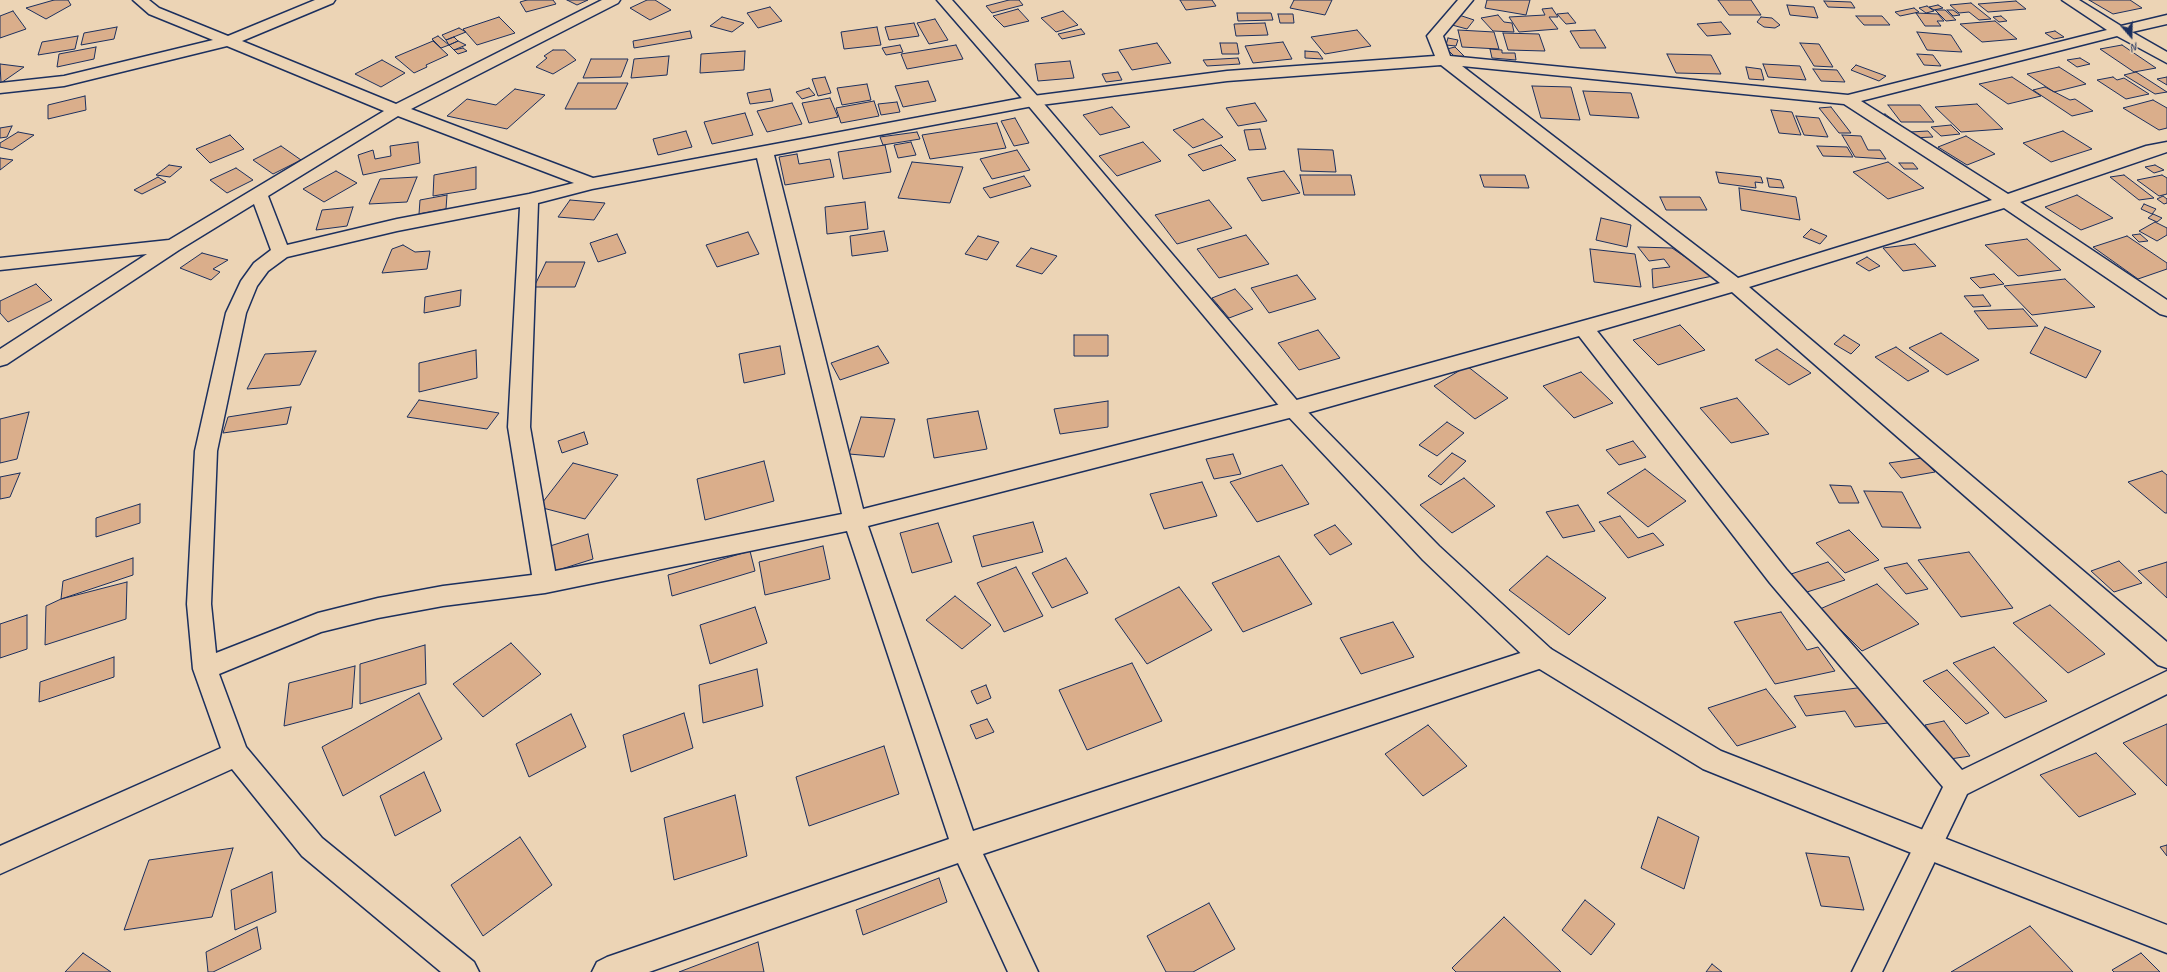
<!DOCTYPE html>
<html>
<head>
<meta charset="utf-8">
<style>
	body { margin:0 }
	#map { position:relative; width:2167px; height:972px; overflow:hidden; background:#ecd4b5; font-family:Caveat,sans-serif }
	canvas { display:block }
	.north { position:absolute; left:2111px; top:16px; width:40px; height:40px; -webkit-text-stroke:3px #ecd4b5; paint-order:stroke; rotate:160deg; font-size:11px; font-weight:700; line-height:16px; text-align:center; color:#1b2f5e }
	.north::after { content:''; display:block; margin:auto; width:14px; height:18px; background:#1b2f5e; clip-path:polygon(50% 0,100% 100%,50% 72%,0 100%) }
</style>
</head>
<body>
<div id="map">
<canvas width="2167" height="972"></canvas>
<div class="north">N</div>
</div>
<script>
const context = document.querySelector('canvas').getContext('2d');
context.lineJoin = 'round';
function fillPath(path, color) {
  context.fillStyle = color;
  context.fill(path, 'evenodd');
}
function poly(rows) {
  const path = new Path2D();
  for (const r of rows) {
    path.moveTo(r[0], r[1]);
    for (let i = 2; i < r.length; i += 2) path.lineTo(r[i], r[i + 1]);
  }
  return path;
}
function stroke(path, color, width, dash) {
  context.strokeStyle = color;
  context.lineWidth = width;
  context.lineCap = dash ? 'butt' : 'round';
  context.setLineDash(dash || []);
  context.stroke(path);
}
const building = poly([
	[54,0,68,0,71,5,46,19,26,8,54,0],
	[527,0,553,0,556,4,526,12,520,2,527,0],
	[567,0,588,0,577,5,567,0],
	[647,0,655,0,671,10,650,20,630,8,647,0],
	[1009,0,1019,0,1023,5,992,13,986,6,1009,0],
	[1180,0,1212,0,1216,6,1186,10,1180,0],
	[1294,0,1332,0,1325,15,1290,8,1294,0],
	[1487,0,1530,0,1526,15,1485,8,1487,0],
	[1718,0,1751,0,1761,15,1729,15,1718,0],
	[2089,0,2130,0,2142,8,2113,14,2089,0],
	[1824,1,1851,2,1855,8,1828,7,1824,1],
	[2016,1,2026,9,1988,12,1978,4,2016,1],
	[1971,3,1991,19,1979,20,1969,12,1959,13,1950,5,1971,3],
	[1787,5,1814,7,1818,18,1790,15,1787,5],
	[1938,5,1943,8,1934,10,1929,7,1938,5],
	[1927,6,1934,11,1926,13,1919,8,1927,6],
	[770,7,782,21,758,28,747,13,770,7],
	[1552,8,1558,17,1549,17,1558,29,1519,32,1509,17,1545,15,1542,9,1552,8],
	[1914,8,1919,12,1900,16,1895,12,1914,8],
	[1018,9,1029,21,1004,27,993,16,1018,9],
	[1935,10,1945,10,1956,20,1946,21,1935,10],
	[1947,10,1953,10,1960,15,1953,16,1947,10],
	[13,11,26,29,0,38,0,16,13,11],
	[1063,11,1078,25,1056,32,1041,18,1063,11],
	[1237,13,1271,13,1273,20,1238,21,1237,13],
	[1568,13,1576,23,1566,24,1557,14,1568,13],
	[1916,13,1938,14,1944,21,1937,21,1941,26,1925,26,1916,13],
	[1278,14,1293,14,1294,23,1280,23,1278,14],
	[1459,15,1474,20,1467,29,1452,25,1459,15],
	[1498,15,1504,22,1512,23,1514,32,1493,31,1481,18,1498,15],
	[1856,16,1882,16,1890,25,1864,25,1856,16],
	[2001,16,2007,21,1999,22,1993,17,2001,16],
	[499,17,515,33,477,45,463,29,499,17],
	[722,17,744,23,732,32,710,26,722,17],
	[1761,17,1772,18,1780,25,1775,28,1764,27,1757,22,1761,17],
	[935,19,948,40,929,44,917,23,935,19],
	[1995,21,2017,39,1982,42,1960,24,1995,21],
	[1721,22,1731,34,1707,36,1697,24,1721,22],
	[914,23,919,36,889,40,885,27,914,23],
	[1265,23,1268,35,1236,36,1234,24,1265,23],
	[117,27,114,39,81,45,84,33,117,27],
	[877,27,881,45,844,49,841,32,877,27],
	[459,28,466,32,446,40,442,35,459,28],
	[1081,29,1085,34,1062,39,1058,34,1081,29],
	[1357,30,1371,46,1325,54,1311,37,1357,30],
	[1458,30,1494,32,1499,49,1462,47,1458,30],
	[1595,30,1606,48,1580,48,1570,31,1595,30],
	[690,31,692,38,634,48,633,41,690,31],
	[2055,31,2064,37,2054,39,2045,33,2055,31],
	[1917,32,1951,35,1962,52,1927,50,1917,32],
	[1503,33,1539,34,1545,51,1508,50,1503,33],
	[78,36,75,49,38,55,42,42,78,36],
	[438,36,449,45,441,48,432,39,438,36],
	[454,37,458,41,449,45,446,40,454,37],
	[1448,38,1458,40,1456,46,1446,45,1448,38],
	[433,41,448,55,426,65,427,67,414,73,395,57,433,41],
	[458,41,466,45,454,50,449,45,458,41],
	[1283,42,1292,59,1253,63,1245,46,1283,42],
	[1157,43,1171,63,1132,70,1119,50,1157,43],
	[1220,43,1237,43,1239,54,1222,54,1220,43],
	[1800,43,1819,44,1833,67,1814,66,1800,43],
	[900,45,903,52,886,55,882,48,900,45],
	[956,45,963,59,907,69,901,54,956,45],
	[2122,45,2156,68,2134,72,2100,49,2122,45],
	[96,47,94,59,57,67,59,54,96,47],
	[1455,47,1464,56,1455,57,1447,49,1455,47],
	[463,48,467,51,458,54,454,50,463,48],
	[1490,49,1502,50,1502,53,1515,53,1516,60,1492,58,1490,49],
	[553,50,565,50,576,60,553,74,536,67,547,58,544,56,553,50],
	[745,51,744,70,700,73,701,54,745,51],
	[1305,51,1318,52,1323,59,1305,58,1305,51],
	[1667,54,1711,55,1721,74,1676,73,1667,54],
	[1917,54,1933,55,1941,66,1924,65,1917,54],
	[669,56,667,75,631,78,634,59,669,56],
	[1238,58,1240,64,1207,66,1203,60,1238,58],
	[2080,58,2090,64,2077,67,2067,60,2080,58],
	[591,59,628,59,621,77,583,78,591,59],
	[382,60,405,73,381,87,355,74,382,60],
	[1070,61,1074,78,1038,81,1035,64,1070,61],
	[0,64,24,67,1,83,0,64],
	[1763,64,1800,66,1806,80,1768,77,1763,64],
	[1856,65,1886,76,1879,81,1851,70,1856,65],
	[1746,67,1761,69,1764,80,1749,79,1746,67],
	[2059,67,2086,84,2054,92,2027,74,2059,67],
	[1813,69,1837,70,1845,82,1821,81,1813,69],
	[1118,72,1122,80,1106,82,1102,74,1118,72],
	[2136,72,2167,92,2155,94,2124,75,2136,72],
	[825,77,831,93,818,96,812,79,825,77],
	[2012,77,2041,96,2008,104,1979,84,2012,77],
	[2113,77,2117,80,2124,78,2149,94,2126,99,2097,80,2113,77],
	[2167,77,2167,85,2157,79,2167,77],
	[928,81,936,101,903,107,895,86,928,81],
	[578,83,628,83,616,109,565,109,578,83],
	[867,84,871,100,842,105,837,88,867,84],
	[1532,86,1571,87,1580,120,1541,118,1532,86],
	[2045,87,2070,100,2075,99,2093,111,2072,116,2033,90,2045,87],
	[809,88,815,95,802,99,796,92,809,88],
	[515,89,545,95,507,129,447,116,467,99,496,105,515,89],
	[770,89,773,101,750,104,747,93,770,89],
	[1583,91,1631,93,1639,118,1590,115,1583,91],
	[85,96,86,110,48,119,48,105,85,96],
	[830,98,838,117,809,123,802,103,830,98],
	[2153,100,2167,108,2167,128,2159,130,2123,108,2153,100],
	[874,101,879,116,841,123,836,108,874,101],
	[897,102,900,112,881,115,878,104,897,102],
	[792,103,802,124,767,132,757,111,792,103],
	[1255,103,1267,121,1238,126,1226,108,1255,103],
	[1977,104,2003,129,1961,132,1935,107,1977,104],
	[1888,105,1920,105,1934,122,1901,122,1888,105],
	[1112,107,1130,127,1100,135,1083,115,1112,107],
	[1831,107,1851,133,1839,133,1819,108,1831,107],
	[1771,110,1792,112,1801,135,1779,133,1771,110],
	[745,113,753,135,712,144,704,122,745,113],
	[1885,114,1910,132,1928,131,1933,137,1911,138,1879,116,1885,114],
	[1796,116,1819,118,1828,137,1804,135,1796,116],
	[1015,118,1029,143,1014,146,1001,121,1015,118],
	[1203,119,1223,137,1193,148,1173,130,1203,119],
	[997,123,1006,148,930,159,922,135,997,123],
	[1951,125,1960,134,1941,136,1931,127,1951,125],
	[12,126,7,137,0,138,0,128,12,126],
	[1260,129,1266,149,1249,150,1244,130,1260,129],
	[686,131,692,147,658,155,653,139,686,131],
	[2063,131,2092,149,2051,162,2023,143,2063,131],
	[18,132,34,135,12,150,0,147,0,143,18,132],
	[917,132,920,139,883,145,880,137,917,132],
	[230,135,244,149,210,163,196,149,230,135],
	[1842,135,1861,136,1868,150,1880,150,1886,159,1855,157,1842,135],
	[1966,136,1995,154,1967,165,1938,147,1966,136],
	[418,142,420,163,363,175,358,155,373,150,375,159,391,156,390,146,418,142],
	[911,142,916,155,898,158,894,145,911,142],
	[1143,142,1161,161,1117,176,1099,156,1143,142],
	[885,145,891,172,843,179,838,152,885,145],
	[1221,145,1236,160,1203,171,1188,155,1221,145],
	[281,146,301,160,273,174,253,160,281,146],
	[1817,146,1847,147,1853,157,1823,156,1817,146],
	[1298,149,1333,150,1336,172,1301,171,1298,149],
	[1017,150,1030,170,992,179,980,159,1017,150],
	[797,154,799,164,830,159,834,177,785,185,779,157,797,154],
	[0,158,13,160,0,170,0,158],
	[912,162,963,167,950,203,898,198,912,162],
	[1888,162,1924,188,1888,199,1853,172,1888,162],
	[1899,163,1913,163,1918,169,1904,169,1899,163],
	[169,165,182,167,170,177,156,175,169,165],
	[2155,165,2164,170,2154,173,2145,167,2155,165],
	[476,167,476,189,433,196,434,175,476,167],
	[236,168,253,180,227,193,210,180,236,168],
	[336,171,357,183,324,202,303,189,336,171],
	[1284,171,1300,193,1262,201,1247,178,1284,171],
	[1716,172,1761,177,1763,183,1755,182,1756,188,1719,183,1716,172],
	[1300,175,1351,175,1355,195,1304,195,1300,175],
	[1480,175,1525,175,1529,188,1484,187,1480,175],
	[2124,175,2154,198,2139,200,2110,177,2124,175],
	[2162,175,2167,178,2167,194,2159,196,2137,180,2162,175],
	[1024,176,1031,186,990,198,983,188,1024,176],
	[158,177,166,182,142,194,134,190,158,177],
	[417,177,407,202,369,204,380,179,417,177],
	[1767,178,1781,180,1784,188,1769,187,1767,178],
	[1739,188,1796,197,1800,220,1741,210,1739,188],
	[447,195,446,209,419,214,420,200,447,195],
	[2077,195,2113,218,2081,230,2045,207,2077,195],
	[2163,196,2167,199,2167,203,2164,204,2157,199,2163,196],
	[1660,197,1700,197,1707,210,1666,210,1660,197],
	[570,200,605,203,594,220,558,217,570,200],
	[1209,200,1232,228,1177,244,1155,215,1209,200],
	[865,202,868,229,827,234,825,207,865,202],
	[2144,204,2156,209,2152,214,2141,209,2144,204],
	[353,207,347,226,316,230,322,210,353,207],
	[2153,214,2162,218,2157,222,2148,218,2153,214],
	[1601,218,1631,225,1627,247,1596,240,1601,218],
	[2155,222,2167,228,2167,235,2157,241,2139,231,2155,222],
	[1811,229,1827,236,1820,244,1803,237,1811,229],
	[884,231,888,251,852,256,850,236,884,231],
	[748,232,759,254,717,267,706,245,748,232],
	[617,234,626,253,598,262,590,243,617,234],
	[2140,234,2148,241,2139,242,2132,235,2140,234],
	[1246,235,1269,264,1219,278,1197,249,1246,235],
	[978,236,999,242,987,260,965,254,978,236],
	[2127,236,2167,263,2167,269,2138,279,2093,247,2127,236],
	[2027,239,2061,270,2018,276,1985,245,2027,239],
	[1915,244,1936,266,1903,271,1883,248,1915,244],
	[403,245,415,252,430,251,427,269,382,273,392,249,403,245],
	[1638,247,1672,248,1713,276,1653,288,1652,269,1670,267,1664,259,1649,261,1638,247],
	[1031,248,1057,256,1042,274,1016,266,1031,248],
	[1590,249,1635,254,1641,287,1594,282,1590,249],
	[202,253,228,260,213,269,220,272,211,280,180,268,202,253],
	[1867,257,1880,266,1869,271,1856,263,1867,257],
	[546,262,585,262,575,287,534,287,546,262],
	[1994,274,2004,284,1980,288,1970,278,1994,274],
	[1297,275,1316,299,1269,313,1251,288,1297,275],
	[2065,279,2095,307,2032,315,2004,286,2065,279],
	[36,284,52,300,8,322,0,313,0,301,36,284],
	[1235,289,1253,309,1229,318,1212,298,1235,289],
	[461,290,460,306,424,313,425,297,461,290],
	[1983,295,1991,306,1973,307,1964,296,1983,295],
	[2023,309,2038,326,1988,329,1974,311,2023,309],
	[1680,325,1705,350,1658,365,1633,340,1680,325],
	[2045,327,2101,351,2086,378,2030,353,2045,327],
	[1318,330,1340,358,1299,370,1278,343,1318,330],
	[1941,333,1979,360,1947,375,1909,348,1941,333],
	[1074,335,1108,335,1108,356,1074,356,1074,335],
	[1844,335,1860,345,1851,354,1834,344,1844,335],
	[780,346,785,374,744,383,739,354,780,346],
	[878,346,889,363,840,380,831,363,878,346],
	[1896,347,1929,371,1908,381,1875,357,1896,347],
	[1777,349,1811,373,1789,385,1755,360,1777,349],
	[476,350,477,378,419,392,419,363,476,350],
	[316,351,300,385,247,389,265,354,316,351],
	[1467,366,1508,398,1475,419,1434,386,1467,366],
	[1581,372,1613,403,1574,418,1543,386,1581,372],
	[1737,398,1769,434,1731,443,1700,408,1737,398],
	[419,400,499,413,487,429,407,417,419,400],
	[1108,401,1108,427,1060,434,1054,409,1108,401],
	[291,407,287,424,223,433,228,417,291,407],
	[978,411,987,449,934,458,927,419,978,411],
	[29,412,17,459,0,463,0,419,29,412],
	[861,417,895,419,884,457,849,454,861,417],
	[1447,422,1464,433,1437,456,1419,445,1447,422],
	[584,432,588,444,562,453,558,441,584,432],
	[1633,441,1646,457,1619,465,1606,450,1633,441],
	[1452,453,1466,461,1441,485,1428,476,1452,453],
	[1233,454,1241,474,1214,479,1206,459,1233,454],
	[1922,458,1935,472,1901,478,1889,463,1922,458],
	[764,461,774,501,705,520,697,479,764,461],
	[573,463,618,475,585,519,539,507,573,463],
	[1282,465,1309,504,1257,522,1230,482,1282,465],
	[1645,469,1686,501,1648,527,1607,493,1645,469],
	[2162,471,2167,475,2167,513,2165,513,2128,482,2162,471],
	[20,473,10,497,0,499,0,477,20,473],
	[1464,478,1495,506,1452,533,1420,505,1464,478],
	[1202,482,1217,516,1164,529,1150,494,1202,482],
	[1830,485,1851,486,1859,503,1839,503,1830,485],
	[1864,491,1902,492,1921,528,1882,527,1864,491],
	[140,504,140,523,96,537,96,518,140,504],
	[1578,505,1595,531,1563,538,1546,512,1578,505],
	[1620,516,1638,538,1653,533,1664,545,1628,558,1599,522,1620,516],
	[1033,522,1043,552,982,567,973,536,1033,522],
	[938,523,952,562,912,573,900,533,938,523],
	[1335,525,1352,544,1330,555,1314,535,1335,525],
	[1849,530,1879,560,1845,573,1816,543,1849,530],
	[588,534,593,559,552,572,547,547,588,534],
	[823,546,830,579,765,595,759,562,823,546],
	[750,551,755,571,672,596,668,575,750,551],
	[1969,552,2013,608,1961,617,1918,560,1969,552],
	[1279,556,1312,604,1243,632,1212,583,1279,556],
	[1547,556,1606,598,1569,635,1509,590,1547,556],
	[133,558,133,575,61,599,63,581,133,558],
	[1066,558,1088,593,1052,608,1032,573,1066,558],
	[2119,561,2142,583,2114,592,2091,571,2119,561],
	[1828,562,1845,580,1807,592,1791,574,1828,562],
	[2167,562,2167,598,2138,571,2167,562],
	[1907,563,1928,589,1906,594,1884,568,1907,563],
	[1016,567,1043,616,1004,632,977,583,1016,567],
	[127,582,126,619,45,645,46,606,61,599,127,582],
	[1877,584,1919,624,1862,651,1820,609,1877,584],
	[1179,587,1212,630,1147,664,1115,619,1179,587],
	[955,596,991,625,962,649,926,620,955,596],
	[2050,605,2105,654,2068,673,2013,623,2050,605],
	[755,607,767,643,710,664,700,625,755,607],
	[1781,612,1807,650,1818,647,1835,671,1775,684,1734,622,1781,612],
	[27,615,27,649,0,658,0,624,27,615],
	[1393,622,1414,657,1361,674,1340,638,1393,622],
	[511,643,541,674,483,717,453,684,511,643],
	[425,645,426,684,360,704,360,664,425,645],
	[1994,647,2047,701,2005,718,1953,663,1994,647],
	[114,657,114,677,39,702,40,682,114,657],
	[1132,663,1162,721,1087,750,1059,690,1132,663],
	[355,666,352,708,284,726,289,683,355,666],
	[757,669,763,706,703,723,699,685,757,669],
	[1947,670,1989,713,1966,724,1923,681,1947,670],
	[986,685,991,698,977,704,971,691,986,685],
	[1865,687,1888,723,1855,727,1845,711,1806,716,1794,696,1865,687],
	[1766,689,1796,727,1737,746,1708,708,1766,689],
	[419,693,442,739,343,796,322,747,419,693],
	[684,713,693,748,631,772,623,735,684,713],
	[571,714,586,747,529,777,516,744,571,714],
	[987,719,994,732,976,739,970,725,987,719],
	[1944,721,1970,756,1950,759,1925,725,1944,721],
	[2167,724,2167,786,2123,743,2167,724],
	[1428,725,1467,766,1423,796,1385,754,1428,725],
	[884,746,899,794,809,826,796,777,884,746],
	[2096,753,2136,794,2079,817,2040,775,2096,753],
	[424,772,441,811,395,836,380,796,424,772],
	[735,795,747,856,674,880,664,818,735,795],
	[1658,817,1699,837,1684,889,1641,868,1658,817],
	[520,837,552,885,483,936,451,885,520,837],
	[2167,845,2167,856,2160,847,2167,845],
	[233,848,212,917,124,930,149,860,233,848],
	[1806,853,1849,857,1864,910,1821,906,1806,853],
	[272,872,276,912,235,930,231,890,272,872],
	[939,878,947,902,863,935,856,910,939,878],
	[1585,900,1615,924,1591,955,1562,930,1585,900],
	[1209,903,1235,949,1193,972,1166,972,1147,936,1209,903],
	[1504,917,1561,972,1456,972,1452,968,1504,917],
	[2030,926,2073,972,1951,972,2030,926],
	[257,927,261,949,213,972,208,972,206,952,257,927],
	[758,942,764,972,679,972,758,942],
	[83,953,111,972,65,972,83,953],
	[2141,953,2160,972,2114,972,2112,970,2141,953],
	[1712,964,1722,972,1706,972,1712,964]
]);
fillPath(building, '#daae8b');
stroke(building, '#1b2f5e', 1);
const street = poly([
	[133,0,149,0,159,8,228,36,315,0,335,0,333,3,242,41,396,104,602,0,620,0,618,3,411,109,593,178,1033,96,1227,71,1435,56,1427,36,1458,0,1473,0,1443,36,1450,56,1848,95,2107,30,2062,0,2079,0,2121,26,2167,15,2167,24,2132,32,2167,52,2167,63,2117,36,1861,101,2008,194,2146,146,2167,142,2167,152,2020,202,2167,300,2167,316,2160,314,2004,208,1749,287,2167,642,2167,668,2158,665,1732,292,1597,331,1786,569,1962,770,2167,671,2167,694,1967,794,1882,972,1852,972,1943,787,1770,583,1579,336,1293,417,868,526,973,831,1542,646,1551,649,1554,657,1551,665,1542,668,983,854,1038,972,1008,972,958,863,649,972,592,972,597,962,607,957,949,839,847,531,545,593,443,606,378,618,321,632,219,674,246,747,322,838,474,962,479,972,441,972,302,856,232,769,0,874,0,846,221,748,193,669,187,604,195,451,226,313,241,281,254,263,271,250,254,204,179,250,7,364,0,366,0,349,147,254,0,270,0,258,169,240,384,111,227,46,64,86,0,93,0,83,64,76,213,40,149,14,133,0],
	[1441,65,1720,283,1293,401,863,509,774,155,1033,106,1227,81,1441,65],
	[1462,66,1844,104,1992,200,1738,278,1462,66],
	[398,116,574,183,529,194,397,219,287,245,268,196,398,116],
	[757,158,842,514,555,571,530,427,538,203,592,189,757,158],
	[520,207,508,427,532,575,443,586,378,598,318,613,216,653,211,604,217,451,246,313,257,286,268,271,287,257,397,231,520,207]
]);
const secondary = poly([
	[937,0,952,0,1039,98,1300,404,1439,546,1551,649,1721,751,2167,925,2167,953,1929,860,1703,769,1533,665,1423,560,1286,414,1027,104,937,0]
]);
stroke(street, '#1b2f5e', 3);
stroke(secondary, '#1b2f5e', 3);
fillPath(street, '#ecd4b5');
fillPath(secondary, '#ecd4b5');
</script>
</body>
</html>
